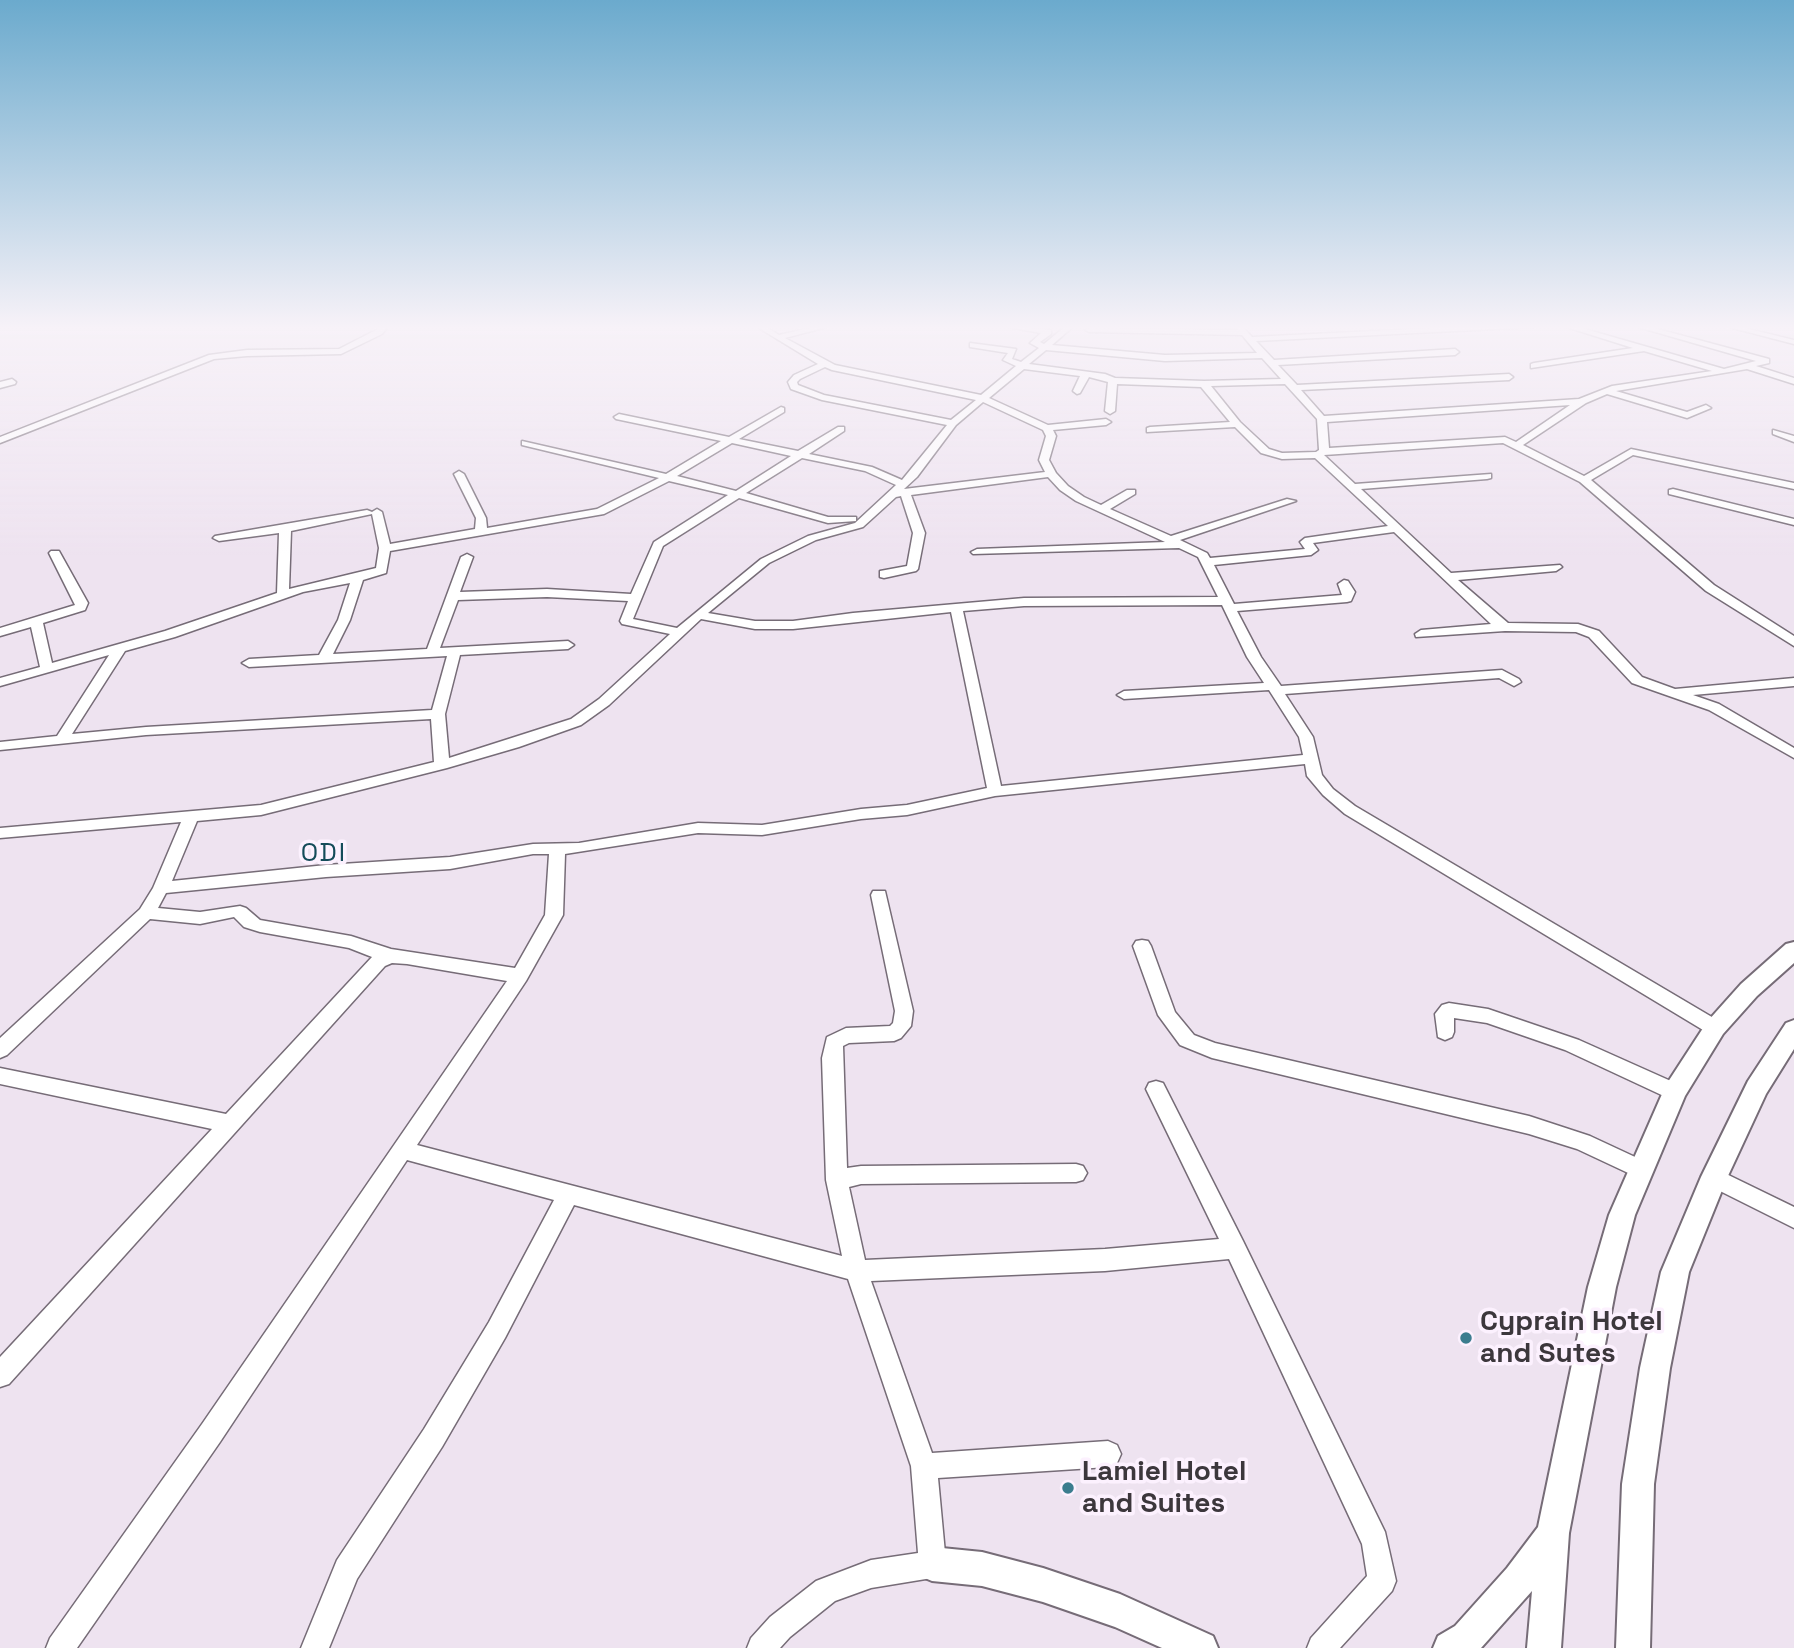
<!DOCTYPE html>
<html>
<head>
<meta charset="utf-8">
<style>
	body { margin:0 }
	canvas { display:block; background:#eee3f0 }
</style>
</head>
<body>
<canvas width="1794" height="1648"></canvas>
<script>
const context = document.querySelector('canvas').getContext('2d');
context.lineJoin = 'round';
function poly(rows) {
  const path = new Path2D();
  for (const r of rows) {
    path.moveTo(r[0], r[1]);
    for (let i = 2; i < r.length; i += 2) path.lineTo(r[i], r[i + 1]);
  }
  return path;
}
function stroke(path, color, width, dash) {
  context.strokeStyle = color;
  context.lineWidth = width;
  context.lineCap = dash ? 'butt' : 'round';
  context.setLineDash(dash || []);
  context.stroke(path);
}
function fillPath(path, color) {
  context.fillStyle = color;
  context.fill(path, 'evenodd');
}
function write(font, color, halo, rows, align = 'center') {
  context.font = font + ' "Space Grotesk",sans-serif';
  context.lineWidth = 7;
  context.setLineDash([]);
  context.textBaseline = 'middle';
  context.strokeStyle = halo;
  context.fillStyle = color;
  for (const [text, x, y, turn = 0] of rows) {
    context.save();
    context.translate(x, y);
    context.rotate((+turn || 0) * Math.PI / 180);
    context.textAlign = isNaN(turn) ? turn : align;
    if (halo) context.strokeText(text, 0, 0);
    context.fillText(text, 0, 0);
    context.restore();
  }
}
const minor = poly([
	[381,325,389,325,382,334,341,354,247,356,214,359,0,443,0,437,209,355,247,350,339,349,376,330,381,325],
	[754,325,763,325,779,335,822,325,835,325,785,338,835,365,981,395,1016,366,1003,360,1008,353,970,347,970,343,1016,349,1012,359,1021,362,1039,348,1030,343,1041,333,996,325,1051,330,1051,334,1040,342,1044,344,1067,325,1075,325,1052,345,1165,355,1257,353,1242,335,1089,332,1085,330,1089,328,1238,330,1233,325,1241,325,1252,337,1493,325,1539,325,1535,327,1256,341,1274,360,1455,349,1459,352,1455,355,1278,365,1297,385,1509,374,1513,377,1509,380,1301,390,1324,416,1579,399,1612,386,1712,371,1644,351,1531,368,1531,364,1534,363,1633,348,1560,325,1571,325,1724,369,1756,361,1631,325,1643,325,1769,359,1769,363,1756,366,1794,378,1794,384,1747,369,1616,391,1687,412,1706,405,1711,408,1687,418,1607,394,1586,403,1523,445,1584,476,1631,449,1794,483,1794,489,1633,455,1591,480,1714,585,1794,636,1794,646,1706,591,1580,482,1503,443,1324,455,1355,484,1491,474,1491,478,1487,479,1361,489,1451,573,1560,565,1562,567,1556,571,1458,580,1508,623,1578,624,1599,631,1642,677,1675,689,1794,678,1794,686,1693,695,1719,704,1794,748,1794,758,1709,710,1632,683,1589,637,1576,632,1505,631,1416,637,1415,634,1421,630,1491,624,1394,532,1313,543,1318,550,1311,555,1214,565,1234,604,1342,595,1338,584,1344,580,1348,581,1355,592,1351,601,1347,602,1237,611,1261,657,1281,686,1502,670,1519,679,1521,682,1514,686,1499,678,1285,694,1313,737,1322,775,1333,789,1355,806,1722,1023,1724,1028,1722,1033,1715,1035,1708,1033,1345,814,1323,795,1307,776,1305,764,995,796,907,815,861,819,762,835,698,833,565,854,563,915,526,981,417,1145,842,1256,826,1180,822,1058,827,1037,846,1028,890,1026,893,1023,895,1011,871,895,873,891,885,891,913,1011,911,1026,901,1038,894,1041,849,1043,843,1046,847,1168,861,1166,1076,1164,1083,1166,1087,1173,1083,1180,1076,1182,861,1184,849,1187,865,1260,1105,1249,1219,1239,1146,1089,1149,1083,1156,1081,1163,1083,1243,1241,1385,1532,1396,1581,1392,1591,1340,1648,1307,1648,1311,1638,1367,1576,1362,1544,1229,1259,1105,1271,871,1281,932,1453,1108,1441,1117,1445,1121,1454,1117,1463,1108,1467,938,1478,946,1564,942,1574,932,1578,871,1588,835,1601,790,1637,780,1648,747,1648,751,1638,770,1617,816,1581,871,1560,918,1553,911,1466,848,1279,574,1205,505,1338,442,1447,357,1579,329,1648,301,1648,337,1560,424,1429,489,1322,554,1200,407,1160,220,1442,77,1648,46,1648,50,1638,202,1424,507,981,407,964,392,963,385,966,9,1384,0,1387,0,1357,212,1129,0,1084,0,1068,226,1114,372,957,349,948,260,932,244,927,234,917,200,924,150,919,7,1055,0,1058,0,1038,140,909,153,888,181,822,0,838,0,828,261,805,434,762,431,719,146,735,0,750,0,742,57,736,109,655,0,686,0,678,40,667,31,627,0,636,0,628,75,605,49,553,51,551,59,551,88,603,85,610,43,623,52,663,165,631,277,593,279,533,219,541,213,538,215,536,367,510,372,512,377,509,382,512,390,544,475,529,476,518,454,474,459,471,464,474,486,518,487,528,597,509,659,478,522,445,522,441,666,474,721,441,616,419,614,417,619,414,729,437,781,407,784,408,784,412,739,439,798,451,838,427,844,427,844,431,809,454,872,467,902,480,947,425,822,400,791,389,788,382,794,375,818,364,754,325],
	[1046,350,1165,361,1262,358,1281,379,1204,381,1115,378,1105,374,1029,364,1046,350],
	[825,367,832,370,976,400,951,420,824,395,798,385,797,382,800,379,825,367],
	[1024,369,1080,376,1073,391,1077,394,1080,393,1089,377,1108,382,1105,411,1110,414,1115,411,1117,384,1201,387,1230,422,1150,427,1147,428,1147,432,1235,427,1261,453,1282,459,1315,458,1388,526,1305,538,1300,542,1305,549,1210,558,1207,553,1180,540,1296,501,1287,499,1171,536,1110,509,1135,494,1135,490,1127,490,1101,505,1084,497,1068,486,1056,473,1049,460,1056,436,1053,430,1106,425,1111,422,1106,419,1048,425,989,398,1024,369],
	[1285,384,1317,419,1319,450,1316,452,1282,453,1269,449,1240,422,1211,386,1285,384],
	[983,402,1043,430,1046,436,1039,460,1045,472,904,489,917,477,956,425,983,402],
	[1570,405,1516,442,1505,437,1329,448,1327,422,1570,405],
	[732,443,791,456,736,491,677,476,732,443],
	[802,458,865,471,896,485,855,523,808,536,761,559,677,628,633,619,663,546,739,498,828,523,856,521,856,517,828,517,746,493,802,458],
	[1048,477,1060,490,1076,501,1165,542,977,549,971,552,973,554,1179,548,1198,557,1218,597,1024,598,853,613,793,621,755,621,708,613,769,563,816,540,863,527,896,497,901,496,913,533,907,566,880,571,880,577,884,578,916,571,918,569,925,533,911,495,1048,477],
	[669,481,728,495,654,542,631,594,547,589,460,592,473,557,467,554,461,557,427,649,333,654,350,620,363,580,386,573,390,551,604,514,669,481],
	[372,514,379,548,376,568,289,589,291,531,372,514],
	[350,583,338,620,319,655,249,659,242,663,249,667,447,656,432,710,146,727,72,734,125,651,175,637,303,592,350,583],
	[547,597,628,601,620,621,622,624,670,634,599,699,571,719,449,758,445,714,460,655,568,649,574,645,568,641,440,648,458,600,547,597],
	[1222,605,1247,657,1264,683,1124,691,1117,695,1124,699,1269,690,1299,737,1303,755,1001,786,963,611,1024,606,1222,605],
	[951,612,987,788,907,805,861,809,762,825,698,823,579,843,533,844,450,857,326,865,172,881,197,821,261,815,447,768,519,747,581,725,609,705,701,619,755,629,793,629,951,612],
	[533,854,549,854,545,915,515,968,391,949,351,936,260,920,246,908,240,906,200,912,158,908,166,893,326,877,450,869,533,854],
	[1721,325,1733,325,1794,340,1794,344,1721,325],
	[12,379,16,382,15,384,0,388,0,382,12,379],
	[1773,430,1794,436,1794,442,1773,434,1773,430],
	[1673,489,1794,519,1794,525,1669,494,1669,490,1673,489],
	[1142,940,1148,941,1151,946,1175,1012,1194,1035,1215,1043,1529,1116,1590,1136,1648,1163,1652,1170,1648,1177,1641,1179,1577,1149,1529,1134,1212,1058,1180,1045,1158,1015,1133,946,1136,941,1142,940],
	[1449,1003,1488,1009,1579,1040,1682,1086,1685,1092,1682,1098,1675,1100,1668,1098,1565,1050,1487,1023,1454,1018,1454,1032,1452,1037,1445,1040,1438,1037,1435,1014,1442,1005,1449,1003],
	[1714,1168,1794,1207,1794,1228,1706,1184,1703,1177,1706,1170,1714,1168]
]);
const major = poly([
	[1794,942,1794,963,1757,996,1723,1034,1685,1096,1635,1215,1616,1287,1569,1533,1561,1648,1527,1648,1532,1591,1481,1648,1433,1648,1438,1636,1455,1626,1507,1568,1538,1527,1588,1287,1609,1215,1666,1085,1707,1022,1741,984,1786,944,1794,942],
	[1794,1020,1794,1049,1766,1094,1727,1178,1689,1272,1670,1368,1654,1484,1650,1648,1616,1648,1622,1484,1640,1368,1661,1272,1701,1177,1748,1081,1786,1023,1794,1020],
	[932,1547,982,1552,1043,1568,1120,1594,1213,1636,1218,1648,1162,1648,1115,1627,1043,1602,982,1586,932,1581,920,1576,915,1564,920,1552,932,1547]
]);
stroke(minor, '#766c77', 3);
stroke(major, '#766c77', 4);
fillPath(minor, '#fff');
fillPath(major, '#fff');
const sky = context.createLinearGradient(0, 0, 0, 555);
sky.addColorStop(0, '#6baacd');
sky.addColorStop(0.59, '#f7f2f8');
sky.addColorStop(1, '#f7f2f800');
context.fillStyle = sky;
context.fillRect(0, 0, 1794, 555);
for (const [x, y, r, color] of [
	[1466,1338,7,"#3b7d8e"],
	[1068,1488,7,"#3b7d8e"]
]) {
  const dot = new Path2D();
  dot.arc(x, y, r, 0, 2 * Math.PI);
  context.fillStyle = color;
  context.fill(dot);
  stroke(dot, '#fcf1fe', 2.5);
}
context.letterSpacing = '2px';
write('26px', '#154c5a', '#fcf1fe', [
	["ODI",324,854]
]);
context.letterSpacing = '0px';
write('bold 28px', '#3c373c', '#fcf1fe', [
	["Cyprain Hotel",1480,1322],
	["and Sutes",1480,1354],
	["Lamiel Hotel",1082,1472],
	["and Suites",1082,1504]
], 'left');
</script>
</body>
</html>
